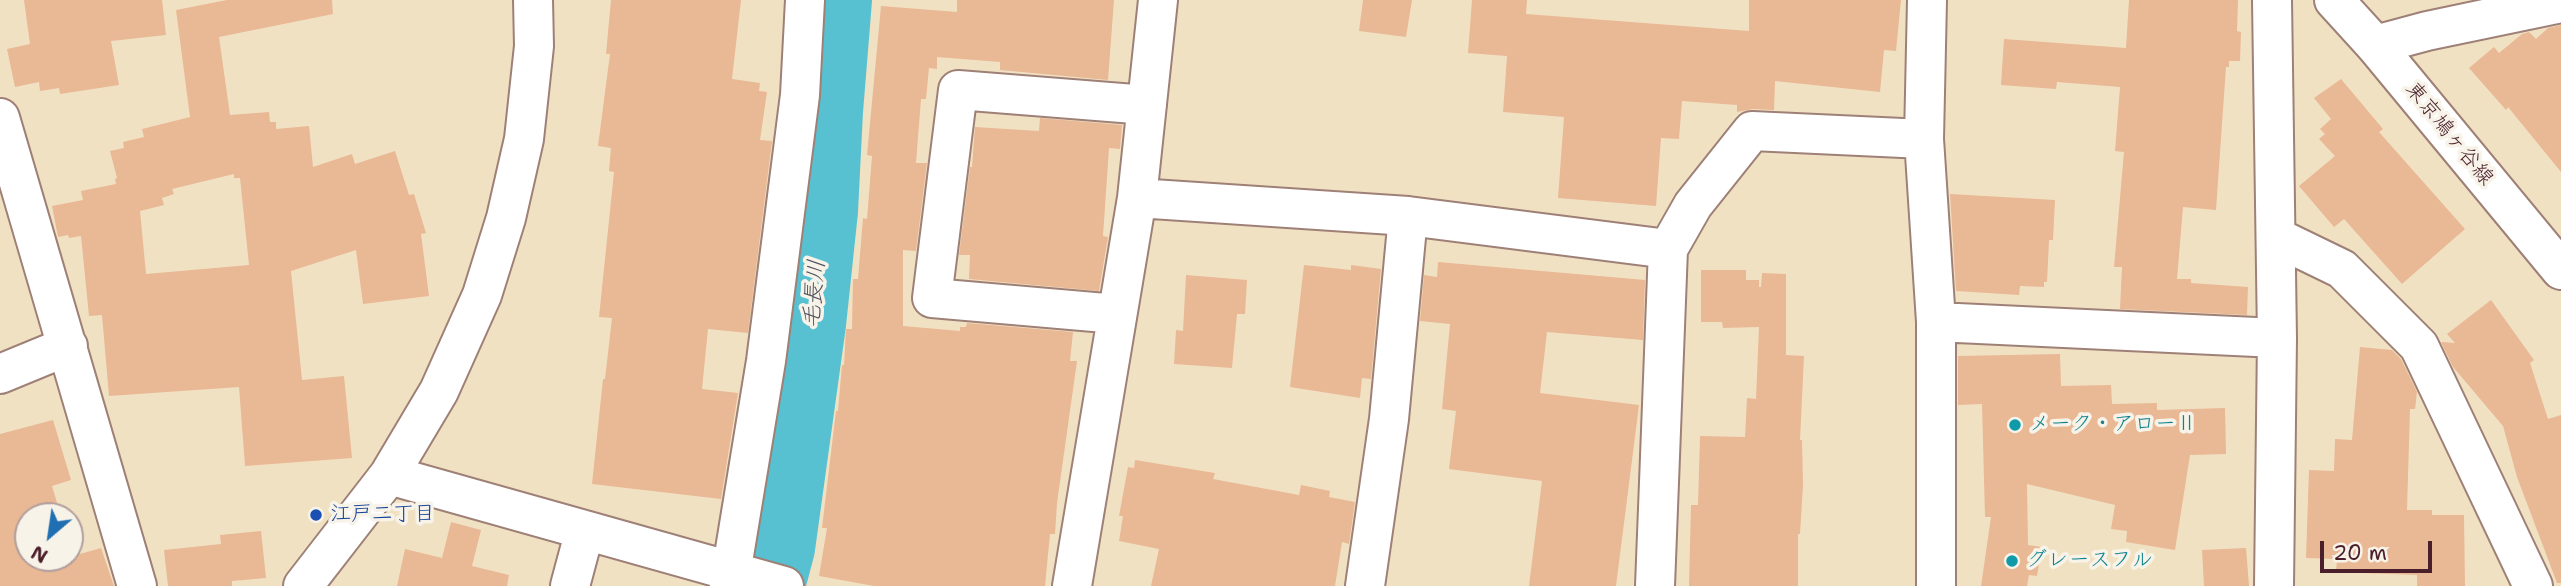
<!DOCTYPE html>
<html>
<head>
<meta charset="utf-8">
<style>
	body { margin:0 }
	#map { position:relative; width:2561px; height:586px; overflow:hidden; background:#f1e1c3; font-family:"Shantell Sans",sans-serif }
	canvas { display:block }
	.north { position:absolute; left:14px; top:502px; width:70px; height:70px; box-sizing:border-box; background:#f7f3e8; border:2px solid #b29e9c; border-radius:50%; rotate:209deg; font-size:19px; font-weight:700; line-height:28px; text-align:center; color:#4a1f2b }
	.north::after { content:''; display:block; margin:auto; width:24px; height:32px; background:#1f6fb2; clip-path:polygon(50% 0,100% 100%,50% 72%,0 100%) }
	.scale { position:absolute; left:2320px; top:541px; width:112px; height:32px; box-sizing:border-box; border:4px solid #4a1f2b; border-top:0; padding-left:9px; font-size:21px; line-height:24px; white-space:nowrap; color:#4a1f2b; -webkit-text-stroke:5px #f7f3e8; paint-order:stroke }
</style>
</head>
<body>
<div id="map">
<canvas width="2561" height="586"></canvas>
<div class="north">N</div>
<div class="scale">20 m</div>
</div>
<script>
const context = document.querySelector('canvas').getContext('2d');
context.lineJoin = 'round';
function poly(rows) {
  const path = new Path2D();
  for (const r of rows) {
    path.moveTo(r[0], r[1]);
    for (let i = 2; i < r.length; i += 2) path.lineTo(r[i], r[i + 1]);
  }
  return path;
}
function stroke(path, color, width, dash) {
  context.strokeStyle = color;
  context.lineWidth = width;
  context.lineCap = dash ? 'butt' : 'round';
  context.setLineDash(dash || []);
  context.stroke(path);
}
function fillPath(path, color) {
  context.fillStyle = color;
  context.fill(path, 'evenodd');
}
function write(font, color, halo, rows, align = 'center') {
  context.font = font + ' "Shantell Sans","Klee One",sans-serif';
  context.lineWidth = 7;
  context.setLineDash([]);
  context.textBaseline = 'middle';
  context.strokeStyle = halo;
  context.fillStyle = color;
  for (const [text, x, y, turn = 0] of rows) {
    context.save();
    context.translate(x, y);
    context.rotate((+turn || 0) * Math.PI / 180);
    context.textAlign = isNaN(turn) ? turn : align;
    if (halo) context.strokeText(text, 0, 0);
    context.fillText(text, 0, 0);
    context.restore();
  }
}
stroke(poly([
	[772,586,782,548,813,324,825,211,830,111,839,0]
]), '#57c1d2', 66);
fillPath(poly([
	[24,0,162,0,166,35,111,41,119,85,60,94,59,88,40,91,39,82,15,87,7,49,30,44],
	[227,0,332,0,333,14,219,37,230,115,269,112,270,122,276,122,276,129,309,126,313,167,352,154,355,164,395,151,409,195,414,194,426,233,421,234,429,296,363,304,356,250,291,271,302,380,344,376,352,458,245,466,239,387,109,396,102,315,89,316,81,236,69,238,68,235,58,237,52,206,83,200,81,191,116,184,115,179,117,178,110,151,124,148,123,142,144,137,142,129,190,117,176,10],
	[234,174,234,178,240,178,249,265,146,274,140,211,164,205,162,198,174,194,172,189],
	[611,0,741,0,732,79,760,83,759,91,767,92,760,140,772,141,748,333,708,329,702,389,738,393,721,499,592,484,603,379,605,379,612,318,599,317,614,172,609,171,611,148,598,146,610,54,606,54],
	[957,0,1114,0,1108,80,1000,70,1000,62,937,57,937,69,929,68,926,99,921,99,916,163,927,163,916,251,903,250,903,326,960,331,960,327,966,327,967,323,1073,332,1070,361,1077,361,1057,503,1055,534,1050,534,1045,586,874,586,819,576,827,528,822,528,836,411,838,411,842,365,844,365,846,329,852,329,853,279,858,279,863,218,867,219,872,156,867,155,881,6,957,12],
	[1363,0,1412,0,1406,37,1359,31],
	[1472,0,1527,0,1526,14,1749,31,1749,0,1901,0,1896,51,1884,50,1880,92,1775,81,1774,110,1753,109,1737,112,1737,105,1682,101,1679,139,1661,138,1656,206,1558,198,1564,117,1503,112,1507,56,1468,53],
	[2129,0,2238,0,2237,31,2241,32,2240,61,2229,61,2229,67,2226,67,2216,210,2183,207,2177,279,2191,279,2191,283,2248,287,2247,315,2120,309,2122,267,2114,267,2124,152,2115,151,2120,87,2057,82,2056,89,2001,85,2004,39,2126,48],
	[2561,25,2561,172,2508,107,2506,110,2469,68,2494,47,2499,53,2522,34,2529,32,2536,39,2548,28],
	[2341,79,2383,129,2379,132,2465,229,2402,284,2344,219,2334,227,2299,186,2335,156,2319,139,2325,134,2320,129,2331,119,2314,98],
	[1040,118,1122,125,1120,149,1109,148,1103,236,1108,237,1099,291,969,279,970,255,959,255,970,167,972,167,975,127,1039,131],
	[1950,194,2055,200,2053,240,2049,240,2047,282,2044,282,2044,287,2020,286,2019,295,1956,291],
	[1438,262,1645,280,1643,340,1547,332,1540,393,1639,405,1616,586,1529,586,1542,481,1449,469,1456,411,1442,409,1450,324,1420,321,1424,275,1437,277],
	[1304,265,1351,270,1351,265,1381,269,1371,379,1362,378,1360,398,1290,387],
	[1701,270,1746,270,1746,280,1759,280,1759,287,1761,287,1762,273,1786,274,1786,355,1804,356,1800,440,1802,440,1803,485,1800,534,1798,534,1798,586,1689,586,1691,505,1698,505,1700,436,1745,437,1747,398,1756,399,1759,327,1723,328,1722,322,1701,322],
	[1186,275,1247,280,1245,314,1237,314,1232,368,1174,364,1176,330,1183,331],
	[2491,300,2534,360,2530,363,2548,419,2561,415,2561,583,2557,583,2517,477,2503,426,2453,367,2441,342,2455,343,2447,334],
	[2360,347,2392,350,2401,359,2417,392,2415,409,2410,409,2407,510,2432,510,2432,515,2464,515,2465,586,2417,586,2417,575,2336,572,2337,559,2306,558,2309,470,2334,471,2335,439,2352,440],
	[2060,354,2061,386,2111,385,2112,404,2157,403,2157,410,2225,408,2226,454,2190,455,2175,550,2126,542,2127,531,2111,529,2115,505,2027,484,2028,545,2042,547,2037,576,2029,575,2027,586,1981,586,1991,517,1985,517,1982,404,1958,405,1958,356],
	[53,420,71,480,52,486,61,516,28,516,28,558,70,558,70,545,73,556,101,548,114,586,0,586,0,434],
	[1135,460,1215,473,1213,479,1299,495,1301,485,1330,491,1329,497,1355,502,1349,544,1342,542,1335,586,1151,586,1159,549,1119,541,1123,516,1119,516,1128,467,1134,468],
	[451,522,481,530,472,566,509,575,507,586,397,586,405,549,442,558],
	[261,531,266,578,232,581,232,586,168,586,164,550,221,544,220,535],
	[2246,548,2249,586,2204,586,2202,550]
]), '#e9b895');
const minor = poly([
	[1927,0,1924,139,1936,322,1936,586],
	[2272,0,2277,338,2274,586],
	[2375,45,2427,31,2561,3],
	[0,118,137,586],
	[1137,198,1408,216,1668,249],
	[2276,237,2342,269,2419,346,2533,586],
	[1117,314,932,298,958,90,1147,105],
	[1936,322,2277,338],
	[0,374,68,346],
	[389,475,784,586],
	[303,586,389,475,439,391,482,295,506,218,524,139,534,46,533,0],
	[570,586,585,530],
	[729,586,766,361,800,95,805,0],
	[1072,586,1137,198,1158,0],
	[1365,586,1389,419,1408,216],
	[1655,586,1668,249,1693,205,1752,131,1924,139]
]);
const major = poly([
	[2334,0,2375,45,2561,270]
]);
stroke(minor, '#9e8077', 42);
stroke(major, '#9e8077', 42);
stroke(minor, '#fff', 38);
stroke(major, '#fff', 38);
for (const [x, y, r, color] of [
	[2015,425,7,"#0f9aa8"],
	[316,515,7,"#1a4fb4"],
	[2012,561,7,"#0f9aa8"]
]) {
  const dot = new Path2D();
  dot.arc(x, y, r, 0, 2 * Math.PI);
  context.fillStyle = color;
  context.fill(dot);
  stroke(dot, '#f7f3e8', 2.5);
}
write('21px', '#4a1f2b', '#f7f3e8', [
	["東京鳩ヶ谷線",2449,134,51]
]);
write('21px', '#0d838f', '#f7f3e8', [
	["メーク・アローⅡ",2029,425],
	["グレースフル",2026,561]
], 'left');
write('21px', '#164399', '#f7f3e8', [
	["江戸二丁目",330,515]
], 'left');
write('italic 23px', '#4e505d', '#f7f3e8', [
	["毛長川",815,294,-85]
]);
</script>
</body>
</html>
